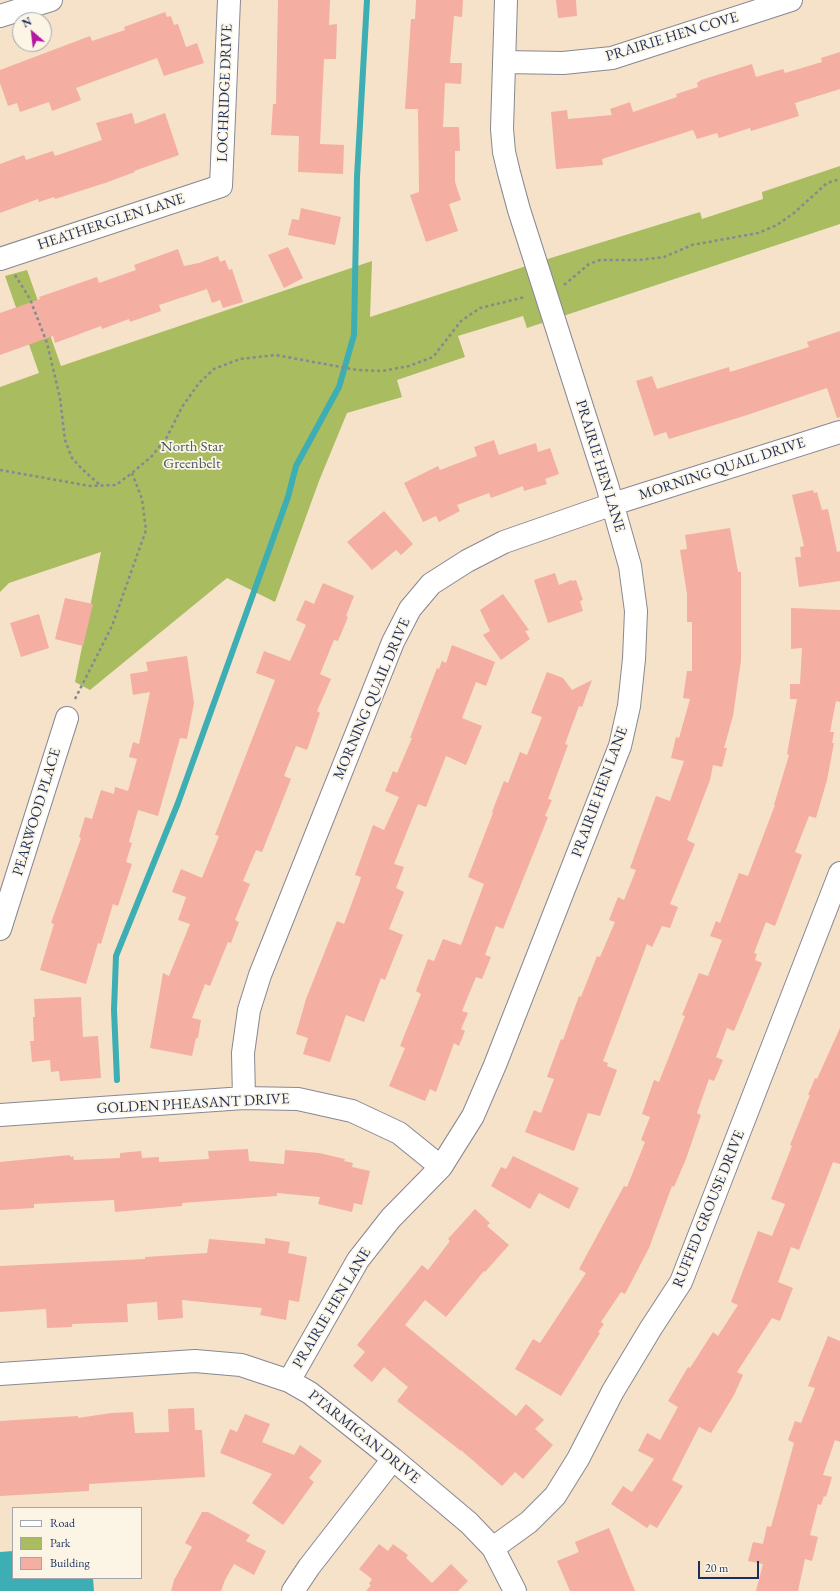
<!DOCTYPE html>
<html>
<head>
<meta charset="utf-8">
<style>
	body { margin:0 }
	#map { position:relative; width:840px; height:1591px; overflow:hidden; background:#f6e2c8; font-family:"EB Garamond",serif }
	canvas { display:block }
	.legend { position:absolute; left:12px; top:1507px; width:130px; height:72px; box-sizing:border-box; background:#fcf5e5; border:1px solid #a2a6af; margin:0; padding:5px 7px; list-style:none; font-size:12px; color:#1b2f5e }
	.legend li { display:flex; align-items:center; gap:8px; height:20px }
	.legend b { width:20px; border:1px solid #a2a6af }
	.north { position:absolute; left:12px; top:12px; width:40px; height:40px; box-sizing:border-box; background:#fcf5e5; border:1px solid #a2a6af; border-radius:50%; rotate:332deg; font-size:11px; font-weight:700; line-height:16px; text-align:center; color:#1b2f5e }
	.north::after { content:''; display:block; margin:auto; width:14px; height:18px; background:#b5179e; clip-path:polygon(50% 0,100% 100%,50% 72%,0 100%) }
	.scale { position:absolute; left:698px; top:1561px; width:61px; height:18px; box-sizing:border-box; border:2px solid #1b2f5e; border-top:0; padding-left:5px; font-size:12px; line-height:14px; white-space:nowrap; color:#1b2f5e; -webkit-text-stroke:3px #fcf5e5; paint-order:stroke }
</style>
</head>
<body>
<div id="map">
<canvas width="840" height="1591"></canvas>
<ul class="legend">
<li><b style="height:5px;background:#fff"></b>Road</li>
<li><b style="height:11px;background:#a9bc60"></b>Park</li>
<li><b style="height:11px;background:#f4aea2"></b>Building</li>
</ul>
<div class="north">N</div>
<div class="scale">20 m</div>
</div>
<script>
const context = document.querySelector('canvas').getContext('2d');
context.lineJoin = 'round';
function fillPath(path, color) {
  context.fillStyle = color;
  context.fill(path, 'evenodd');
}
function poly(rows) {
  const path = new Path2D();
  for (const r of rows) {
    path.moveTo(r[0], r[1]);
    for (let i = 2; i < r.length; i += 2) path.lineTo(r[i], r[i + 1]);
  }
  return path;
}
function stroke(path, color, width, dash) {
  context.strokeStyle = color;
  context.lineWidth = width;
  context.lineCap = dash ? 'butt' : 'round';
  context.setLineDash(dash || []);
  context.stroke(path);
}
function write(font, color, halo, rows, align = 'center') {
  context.font = font + ' "EB Garamond",serif';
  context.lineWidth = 3.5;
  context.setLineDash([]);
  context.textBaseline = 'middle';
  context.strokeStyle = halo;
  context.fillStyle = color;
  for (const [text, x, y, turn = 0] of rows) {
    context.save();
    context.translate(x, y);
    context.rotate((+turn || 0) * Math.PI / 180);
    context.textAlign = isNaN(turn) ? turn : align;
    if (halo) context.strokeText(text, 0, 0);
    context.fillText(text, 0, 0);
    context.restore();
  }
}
fillPath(poly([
	[840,166,840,224,527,328,523,316,458,336,465,357,397,380,402,397,347,413,319,481,275,602,227,578,90,690,75,682,101,552,9,583,0,592,0,387,39,373,5,276,27,270,61,366,372,261,370,317,554,257,700,212,702,219,763,199,762,192]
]), '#a9bc60');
fillPath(poly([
	[13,1551,13,1578,93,1578,94,1591,0,1591,0,1552]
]), '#3caeb4');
stroke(poly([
	[117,1080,114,1010,116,956,178,803,288,497,296,466,339,387,354,335,357,177,367,0]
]), '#3caeb4', 6);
fillPath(poly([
	[278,0,330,0,329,25,337,24,336,59,324,59,320,144,344,145,343,174,298,172,299,136,271,135,273,104,276,104],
	[416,0,463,0,462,17,454,16,450,63,462,63,461,84,445,83,443,127,459,127,460,151,455,151,455,182,461,200,449,204,458,231,426,242,410,195,419,192,418,109,405,109,411,19,415,19],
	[556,0,576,0,577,16,558,18],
	[165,12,167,17,171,16,174,25,178,24,186,47,197,43,204,63,164,76,157,58,76,88,81,100,52,111,49,102,20,112,17,103,8,106,0,83,0,70,90,36,92,41,125,30,124,27],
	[840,52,840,89,795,103,799,116,751,131,750,128,719,138,717,133,697,139,693,130,602,159,603,165,556,169,551,112,567,110,568,119,612,115,610,109,630,102,633,112,677,97,676,94,698,87,697,83,701,80,752,64,756,77,783,69,785,73,822,62,821,58],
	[132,113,135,124,165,113,179,155,134,171,135,172,105,183,55,199,54,197,39,202,38,199,0,213,0,164,24,155,26,160,53,151,55,156,102,140,96,123],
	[301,208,341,217,335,245,288,235,292,219,299,220],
	[288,247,303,278,284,288,268,255],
	[178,249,184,266,199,263,218,256,220,262,225,260,229,270,232,269,243,302,223,308,220,300,212,303,207,289,159,305,161,311,130,322,129,319,102,329,101,326,55,343,53,336,0,355,0,313,40,299,39,297,97,277,99,283,136,270,134,265],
	[840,331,840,417,837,418,827,388,744,416,669,439,666,432,654,436,636,381,652,376,657,389,729,367,730,372,809,347,807,342],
	[494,440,499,455,536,443,538,452,550,448,559,474,545,479,547,484,524,491,523,486,491,498,489,493,457,505,460,511,439,522,436,516,423,522,404,483,438,466,440,470,477,456,474,447],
	[813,490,814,493,817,492,822,510,828,509,837,552,840,551,840,581,799,587,795,557,801,557,800,547,804,546,792,495],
	[384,511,413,544,401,555,396,550,372,570,347,542],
	[730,528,738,572,741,572,741,660,733,716,724,748,727,748,722,767,713,765,710,780,687,840,695,844,670,904,678,907,670,928,662,926,652,947,647,944,603,1061,608,1063,607,1066,617,1070,600,1116,588,1113,574,1151,525,1132,534,1110,541,1113,554,1079,547,1077,561,1039,563,1040,579,996,581,997,597,956,600,957,615,922,609,920,618,897,624,900,636,870,630,868,656,796,670,801,684,761,671,758,676,737,679,738,690,699,683,698,687,671,692,671,692,622,687,622,687,594,680,550,687,549,685,535],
	[555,573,559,585,571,580,572,581,576,580,583,600,580,601,583,611,548,623,534,580],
	[323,583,354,596,346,616,348,617,338,641,334,640,320,674,331,679,317,711,320,713,313,733,307,750,296,746,284,776,291,779,262,852,256,850,243,881,250,884,235,920,239,922,231,943,228,942,210,986,205,984,192,1018,201,1020,198,1038,196,1038,192,1056,150,1048,163,973,169,976,190,924,178,920,186,897,172,892,181,869,202,878,219,836,215,835,275,680,256,673,264,651,290,661,306,625,296,620,305,600,314,604],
	[503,594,529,630,525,631,530,639,501,660,483,635,490,631,480,610],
	[65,598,93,604,83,646,55,639],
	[791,608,840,610,840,702,836,701,830,732,834,732,832,743,834,743,827,780,816,818,809,816,795,852,802,855,775,926,766,922,754,953,757,954,755,960,762,963,734,1031,727,1028,716,1057,723,1060,714,1081,709,1079,697,1113,701,1115,686,1159,674,1187,672,1186,649,1248,625,1294,621,1292,601,1322,604,1324,598,1332,600,1333,561,1396,515,1369,533,1339,540,1343,586,1273,579,1269,624,1186,627,1187,645,1142,641,1140,650,1117,642,1114,654,1080,659,1082,685,1016,682,1015,699,973,708,976,722,940,710,936,716,921,720,923,739,873,748,876,775,805,774,805,789,755,787,754,797,699,790,699,790,684,800,684,802,648,791,649],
	[39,614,49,648,21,657,10,623],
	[452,645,495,662,486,686,476,682,462,718,482,726,466,765,446,756,426,807,418,804,394,864,404,867,396,888,404,892,389,929,403,935,385,980,381,978,364,1022,346,1015,330,1062,303,1054,308,1038,296,1034,306,999,337,921,344,924,360,881,361,877,355,875,373,825,384,830,399,797,385,791,393,771,397,773,412,738,410,738,437,668,439,669,442,661,446,663],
	[187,656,194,703,187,739,180,738,158,816,138,810,129,842,132,843,126,862,132,864,118,906,113,904,101,944,98,943,86,984,40,970,54,924,51,923,81,838,79,837,85,817,92,819,101,790,114,794,115,787,128,791,137,759,129,757,133,742,139,744,150,692,133,695,130,674,148,671,146,662],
	[547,672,563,678,572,690,592,680,582,707,579,706,565,744,568,745,548,799,552,800,545,816,548,817,503,929,496,926,485,955,491,957,482,979,476,977,462,1011,468,1013,461,1029,465,1031,459,1046,454,1043,436,1092,430,1089,425,1101,389,1086,405,1048,400,1046,421,994,416,991,428,959,434,961,443,939,461,945,484,884,468,877,493,813,492,812,504,781,508,783,520,752,527,755,542,717,531,713],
	[81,997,83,1037,98,1036,101,1078,60,1081,59,1071,51,1072,50,1060,32,1062,30,1041,34,1041,33,1017,35,1017,34,999],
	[840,1028,840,1164,833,1162,799,1250,791,1247,778,1282,793,1288,780,1321,772,1318,737,1372,743,1375,734,1395,711,1433,699,1427,672,1480,683,1486,657,1528,650,1524,647,1528,611,1504,623,1486,632,1492,654,1459,638,1451,647,1433,660,1440,678,1407,668,1401,688,1367,690,1368,713,1332,718,1336,738,1305,731,1302,758,1231,772,1236,785,1204,771,1199,792,1146,790,1145,810,1095,808,1095,815,1078,817,1079],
	[248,1149,249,1161,284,1164,285,1150,319,1153,345,1159,344,1161,353,1163,352,1167,370,1171,362,1205,354,1203,352,1212,318,1204,320,1197,277,1193,277,1196,182,1203,182,1206,115,1212,114,1200,34,1204,34,1208,0,1210,0,1162,70,1155,70,1157,73,1156,74,1160,120,1158,120,1153,141,1151,142,1158,159,1157,159,1162,209,1159,208,1151],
	[513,1156,579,1188,569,1209,539,1193,530,1209,491,1186,501,1167,506,1169],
	[475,1209,490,1223,487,1226,509,1245,485,1272,484,1271,446,1317,425,1300,405,1325,516,1416,526,1404,544,1420,535,1429,553,1445,523,1479,515,1472,502,1486,461,1450,461,1451,397,1401,408,1387,384,1367,372,1382,353,1366,365,1352,357,1345,422,1265,428,1270,450,1241,448,1239],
	[265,1238,290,1242,288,1253,307,1257,299,1302,289,1300,286,1320,260,1315,262,1308,182,1300,183,1318,158,1320,157,1302,127,1304,128,1322,72,1324,72,1327,47,1328,46,1309,0,1312,0,1266,145,1259,145,1257,207,1253,209,1239,265,1244],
	[828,1336,840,1341,840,1442,835,1440,823,1475,832,1477,826,1497,824,1496,821,1505,818,1504,810,1535,818,1537,812,1561,805,1559,798,1591,756,1591,763,1564,748,1561,753,1542,763,1544,767,1526,771,1527,794,1443,788,1440,795,1421,801,1423,815,1388,808,1386],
	[194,1408,195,1430,202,1430,205,1477,89,1484,89,1491,0,1496,0,1421,78,1416,78,1418,111,1413,133,1412,135,1433,169,1432,168,1409],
	[245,1414,270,1424,262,1442,294,1455,300,1445,322,1461,309,1478,314,1482,283,1525,252,1503,272,1474,220,1453,230,1429,237,1432],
	[202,1512,208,1512,250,1535,246,1541,266,1551,254,1575,234,1564,225,1580,221,1591,171,1591,174,1580,192,1547,185,1543],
	[609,1528,635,1591,570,1591,557,1561,579,1552,575,1542],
	[379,1544,388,1551,393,1544,408,1555,406,1558,432,1583,451,1564,468,1581,458,1591,366,1591,371,1585,369,1584,372,1579,359,1569]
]), '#f4aea2');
const minor = poly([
	[0,16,51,0],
	[504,62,563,63,612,58,791,0],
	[0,259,221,186,229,0],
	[0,929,67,718],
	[244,1098,243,1053,249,1010,260,975,393,642,410,609,431,584,467,561,504,542,613,504,840,432],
	[0,1115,244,1098,298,1099,352,1111,399,1133,441,1167],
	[0,1374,195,1361,241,1365,289,1381,310,1393,393,1459,469,1523,493,1548,515,1591],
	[289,1381,358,1260,391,1218,441,1167,473,1116,495,1065,620,746,629,706,634,659,636,611,630,566,607,485,519,210,509,173,504,152,502,129,506,0],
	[493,1548,529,1522,555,1496,578,1459,613,1391,651,1328,681,1282,840,873],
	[293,1591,309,1567,393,1459]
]);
stroke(minor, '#888893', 24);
stroke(poly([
	[15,275,30,299,47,343,60,398,65,440,72,458,81,468,101,486],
	[564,285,589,264,600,260,639,260,664,257,692,245,758,233,777,225,794,213,827,183,840,179],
	[0,470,90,486,116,485,132,473,152,456,167,437,182,407,199,383,214,369,240,359,276,355,357,370,382,371,409,366,433,357,461,321,480,308,525,297],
	[75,699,112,626,146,530,142,499,132,473]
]), '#888893', 2.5, [3, 3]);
stroke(minor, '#fff', 22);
write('15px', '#1b2f5e', '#fcf5e5', [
	["PRAIRIE HEN COVE",672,37,-17],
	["LOCHRIDGE DRIVE",225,93,-88],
	["HEATHERGLEN LANE",111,222,-18],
	["PRAIRIE HEN LANE",600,466,73],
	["MORNING QUAIL DRIVE",722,469,-18],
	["MORNING QUAIL DRIVE",372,699,-67],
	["PRAIRIE HEN LANE",600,792,-70],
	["PEARWOOD PLACE",37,812,-73],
	["GOLDEN PHEASANT DRIVE",193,1104,-3],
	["RUFFED GROUSE DRIVE",709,1209,-68],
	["PRAIRIE HEN LANE",332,1308,-59],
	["PTARMIGAN DRIVE",364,1437,39]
]);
write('15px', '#46595f', '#fcf5e5', [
	["North Star",192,447],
	["Greenbelt",192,464]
]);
</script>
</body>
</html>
